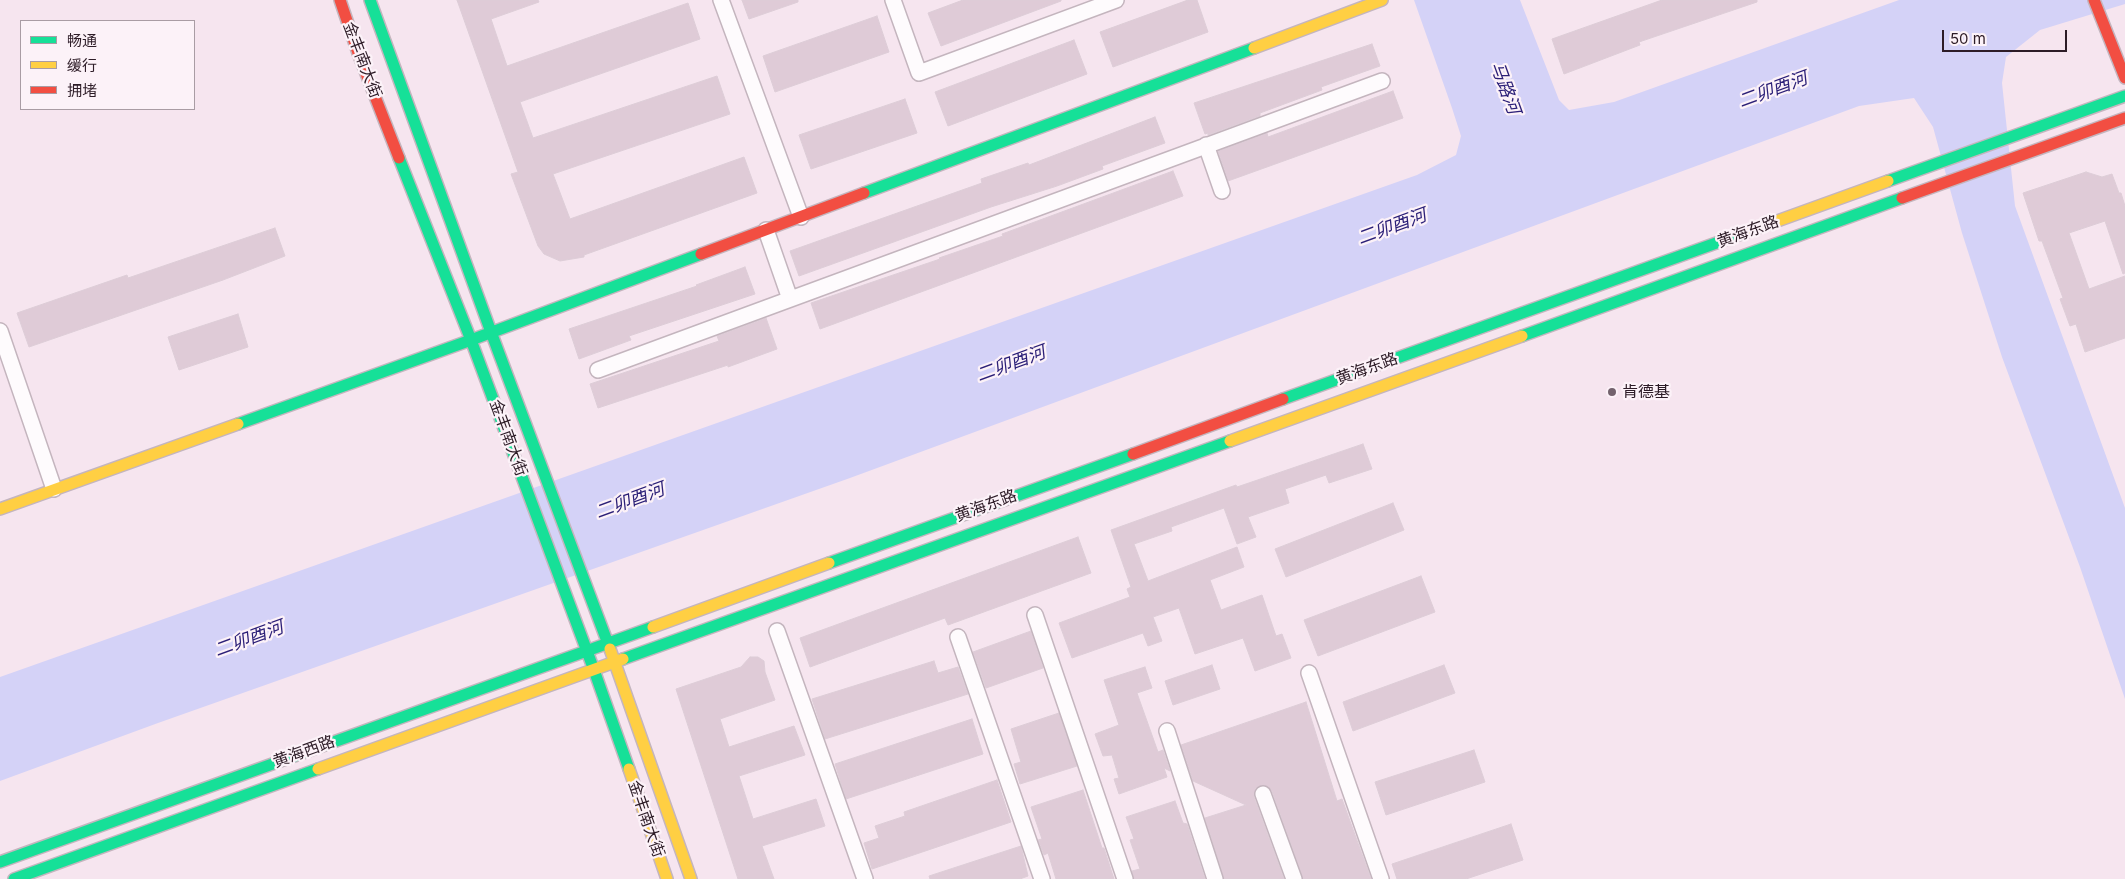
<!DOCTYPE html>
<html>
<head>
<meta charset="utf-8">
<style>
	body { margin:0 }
	#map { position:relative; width:2125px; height:879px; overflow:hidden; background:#f6e5ef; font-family:Inter,"Noto Sans SC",sans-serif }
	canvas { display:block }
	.legend { position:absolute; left:20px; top:20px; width:175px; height:90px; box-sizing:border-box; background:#fcf2f8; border:1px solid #a99ca4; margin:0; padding:6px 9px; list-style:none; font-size:15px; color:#2d1c27 }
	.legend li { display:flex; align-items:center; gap:10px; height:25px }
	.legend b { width:25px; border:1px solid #a99ca4 }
	.scale { position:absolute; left:1942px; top:30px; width:125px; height:22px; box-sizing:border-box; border:2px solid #2d1c27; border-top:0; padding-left:6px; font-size:15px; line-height:18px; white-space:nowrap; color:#2d1c27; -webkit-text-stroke:4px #fcf2f8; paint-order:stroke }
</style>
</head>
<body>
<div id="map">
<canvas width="2125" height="879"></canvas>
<ul class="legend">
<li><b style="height:6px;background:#16e098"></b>畅通</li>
<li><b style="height:6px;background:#ffcf43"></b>缓行</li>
<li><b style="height:6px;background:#f24e42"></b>拥堵</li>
</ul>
<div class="scale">50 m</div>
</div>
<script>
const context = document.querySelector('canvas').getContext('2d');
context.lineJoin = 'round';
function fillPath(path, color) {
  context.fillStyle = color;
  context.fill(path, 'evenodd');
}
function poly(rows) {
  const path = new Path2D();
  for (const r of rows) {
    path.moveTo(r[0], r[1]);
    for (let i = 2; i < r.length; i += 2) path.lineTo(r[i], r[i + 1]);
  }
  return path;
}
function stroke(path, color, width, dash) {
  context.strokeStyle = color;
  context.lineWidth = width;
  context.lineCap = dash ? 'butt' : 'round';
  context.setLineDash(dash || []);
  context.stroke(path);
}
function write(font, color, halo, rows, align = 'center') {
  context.font = font + ' Inter,"Noto Sans SC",sans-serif';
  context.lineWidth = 4.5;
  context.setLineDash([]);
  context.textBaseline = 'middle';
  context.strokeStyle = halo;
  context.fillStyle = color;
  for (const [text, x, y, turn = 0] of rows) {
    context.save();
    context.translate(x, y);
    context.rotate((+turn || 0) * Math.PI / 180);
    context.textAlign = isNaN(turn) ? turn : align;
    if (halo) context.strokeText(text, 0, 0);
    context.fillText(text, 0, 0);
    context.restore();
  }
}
fillPath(poly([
	[1414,0,1520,0,1559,100,1569,110,1614,102,1899,0,2125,0,2125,4,2040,30,2006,57,2002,83,2015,206,2125,508,2125,699,2080,567,2002,357,1962,233,1933,127,1914,98,1859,106,850,478,158,723,0,781,0,677,1417,175,1456,155,1461,136,1452,108]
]), '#d4d2f7');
const building = poly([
	[457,0,538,0,539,2,491,19,507,66,688,3,700,39,520,102,533,138,717,76,730,114,553,174,570,219,744,157,757,193,584,255,584,257,560,261,544,254,538,246,511,174,518,172,457,0],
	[742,0,798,0,798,2,749,19,742,0],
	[963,0,1061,0,1061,1,941,46,928,13,963,0],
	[1188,0,1197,0,1208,32,1113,67,1100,32,1188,0],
	[1662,0,1757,0,1757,2,1639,42,1640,45,1564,74,1552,39,1662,0],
	[877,16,889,52,775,92,763,56,877,16],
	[1074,40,1087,74,948,126,935,92,1074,40],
	[1372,44,1380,66,1321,87,1322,90,1260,113,1260,116,1208,135,1208,133,1205,134,1194,103,1372,44],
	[1393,91,1403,118,1228,181,1218,151,1267,133,1268,137,1393,91],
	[905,99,917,133,811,169,799,135,905,99],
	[1155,117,1165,143,1102,166,1103,169,1057,186,991,207,799,276,790,251,982,183,981,179,1028,163,1029,165,1155,117],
	[1173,171,1183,196,820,329,811,303,940,259,939,258,1003,236,1002,234,1173,171],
	[2086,172,2102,177,2112,174,2119,193,2121,193,2125,206,2125,273,2123,274,2105,221,2069,233,2089,289,2125,276,2125,338,2085,352,2076,324,2070,326,2060,299,2063,298,2042,241,2039,241,2023,193,2086,172],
	[275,228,285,256,223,280,29,347,17,313,127,275,128,278,275,228],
	[745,267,755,294,629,336,631,340,579,359,569,329,697,286,696,285,745,267],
	[238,314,248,347,179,370,168,337,238,314],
	[766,318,777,349,728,367,728,365,598,408,590,384,719,341,717,336,766,318],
	[1363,444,1372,469,1329,483,1326,475,1285,489,1289,503,1248,517,1256,537,1237,544,1224,508,1171,527,1172,531,1134,544,1148,581,1237,547,1244,567,1210,580,1221,610,1262,595,1276,636,1282,634,1291,658,1255,671,1243,638,1195,654,1179,608,1153,617,1162,641,1148,646,1143,633,1072,658,1059,623,1130,597,1127,589,1131,587,1111,530,1236,485,1237,487,1363,444],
	[1393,503,1404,530,1286,577,1275,549,1393,503],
	[1078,537,1091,573,948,625,945,618,810,667,800,638,1078,537],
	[1421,576,1435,612,1318,656,1304,620,1421,576],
	[1031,631,1043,668,986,688,973,652,1031,631],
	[750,657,758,657,764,661,765,672,775,700,720,719,729,747,794,726,805,755,739,776,753,819,816,799,825,826,762,846,774,879,738,879,676,689,741,667,750,657],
	[934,661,938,673,958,667,968,694,825,739,812,699,934,661],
	[1212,665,1220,689,1173,705,1165,681,1212,665],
	[1444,665,1455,693,1353,731,1343,702,1444,665],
	[1145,667,1152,688,1137,693,1158,752,1163,750,1170,771,1164,768,1167,777,1119,794,1114,779,1119,778,1112,755,1103,756,1095,734,1119,725,1104,680,1145,667],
	[1306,702,1337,801,1342,799,1371,879,1303,879,1272,791,1264,785,1256,788,1254,797,1284,879,1224,879,1205,818,1246,805,1193,781,1181,745,1306,702],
	[1059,713,1077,766,1020,784,1014,764,1021,762,1011,729,1059,713],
	[972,719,983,754,846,799,835,764,972,719],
	[1474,750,1485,782,1386,815,1375,782,1474,750],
	[997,780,1011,822,872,869,864,843,879,838,875,826,905,816,904,812,997,780],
	[1083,790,1102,848,1104,848,1114,879,1056,879,1048,853,1044,855,1038,840,1042,839,1031,807,1083,790],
	[1175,801,1183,823,1187,824,1205,879,1134,879,1132,871,1140,869,1130,840,1134,839,1126,817,1175,801],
	[1511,824,1523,860,1466,879,1397,879,1392,864,1511,824],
	[1021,846,1028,876,1020,879,930,879,929,876,1021,846]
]);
fillPath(building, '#dfcbd7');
stroke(building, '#ddcdd7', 1);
const street = poly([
	[721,0,801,217],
	[893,0,919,73,1116,0],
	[1206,145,1222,191],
	[766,230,790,299],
	[0,331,54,489],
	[598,370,1382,81],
	[1035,615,1125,879],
	[777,631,865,879],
	[958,637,1042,879],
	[1309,673,1381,879],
	[1167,731,1215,879],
	[1263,794,1294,879]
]);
const fast = poly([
	[370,0,491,332,610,649],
	[399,158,471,340,594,670,629,769],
	[1888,181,2125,96],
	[864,193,1254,48],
	[1522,336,1902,198],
	[1283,399,1744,233],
	[238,424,471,340,701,254],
	[829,563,1133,454],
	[623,659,1230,441],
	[0,862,653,627],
	[14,879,318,769]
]);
const slow = poly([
	[1254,48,1382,0],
	[1744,233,1888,181],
	[1230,441,1522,336],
	[0,509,238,424],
	[653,627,829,563],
	[610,649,691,879],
	[318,769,623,659],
	[629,769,667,879]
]);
const jam = poly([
	[340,0,358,53,399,158],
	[2094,0,2125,78],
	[1902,198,2125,118],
	[701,254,864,193],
	[1133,454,1283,399]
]);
stroke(street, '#c4b5be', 18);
stroke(fast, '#c4b5be', 14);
stroke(slow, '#c4b5be', 14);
stroke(jam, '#c4b5be', 14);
stroke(street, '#fefbfd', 15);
stroke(fast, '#16e098', 11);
stroke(slow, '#ffcf43', 11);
stroke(jam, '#f24e42', 11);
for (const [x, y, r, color] of [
	[1612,392,5,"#73626d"]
]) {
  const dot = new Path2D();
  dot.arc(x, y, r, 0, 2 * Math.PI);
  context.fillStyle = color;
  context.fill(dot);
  stroke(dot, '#fcf2f8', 2);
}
write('16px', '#2d1c27', '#fcf2f8', [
	["金丰南大街",362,60,69],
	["黄海东路",1748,232,-20],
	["黄海东路",1367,369,-20],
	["金丰南大街",508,438,70],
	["黄海东路",986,506,-20],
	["黄海西路",304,752,-20],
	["金丰南大街",646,819,71]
]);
write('16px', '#2d1c27', '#fcf2f8', [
	["肯德基",1622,392]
], 'left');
write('italic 18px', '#2c2078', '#fcf2f8', [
	["马路河",1505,88,70],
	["二卯酉河",1773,90,-20],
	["二卯酉河",1392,227,-20],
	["二卯酉河",1011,364,-20],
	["二卯酉河",630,501,-20],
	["二卯酉河",249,639,-20]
]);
</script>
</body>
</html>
